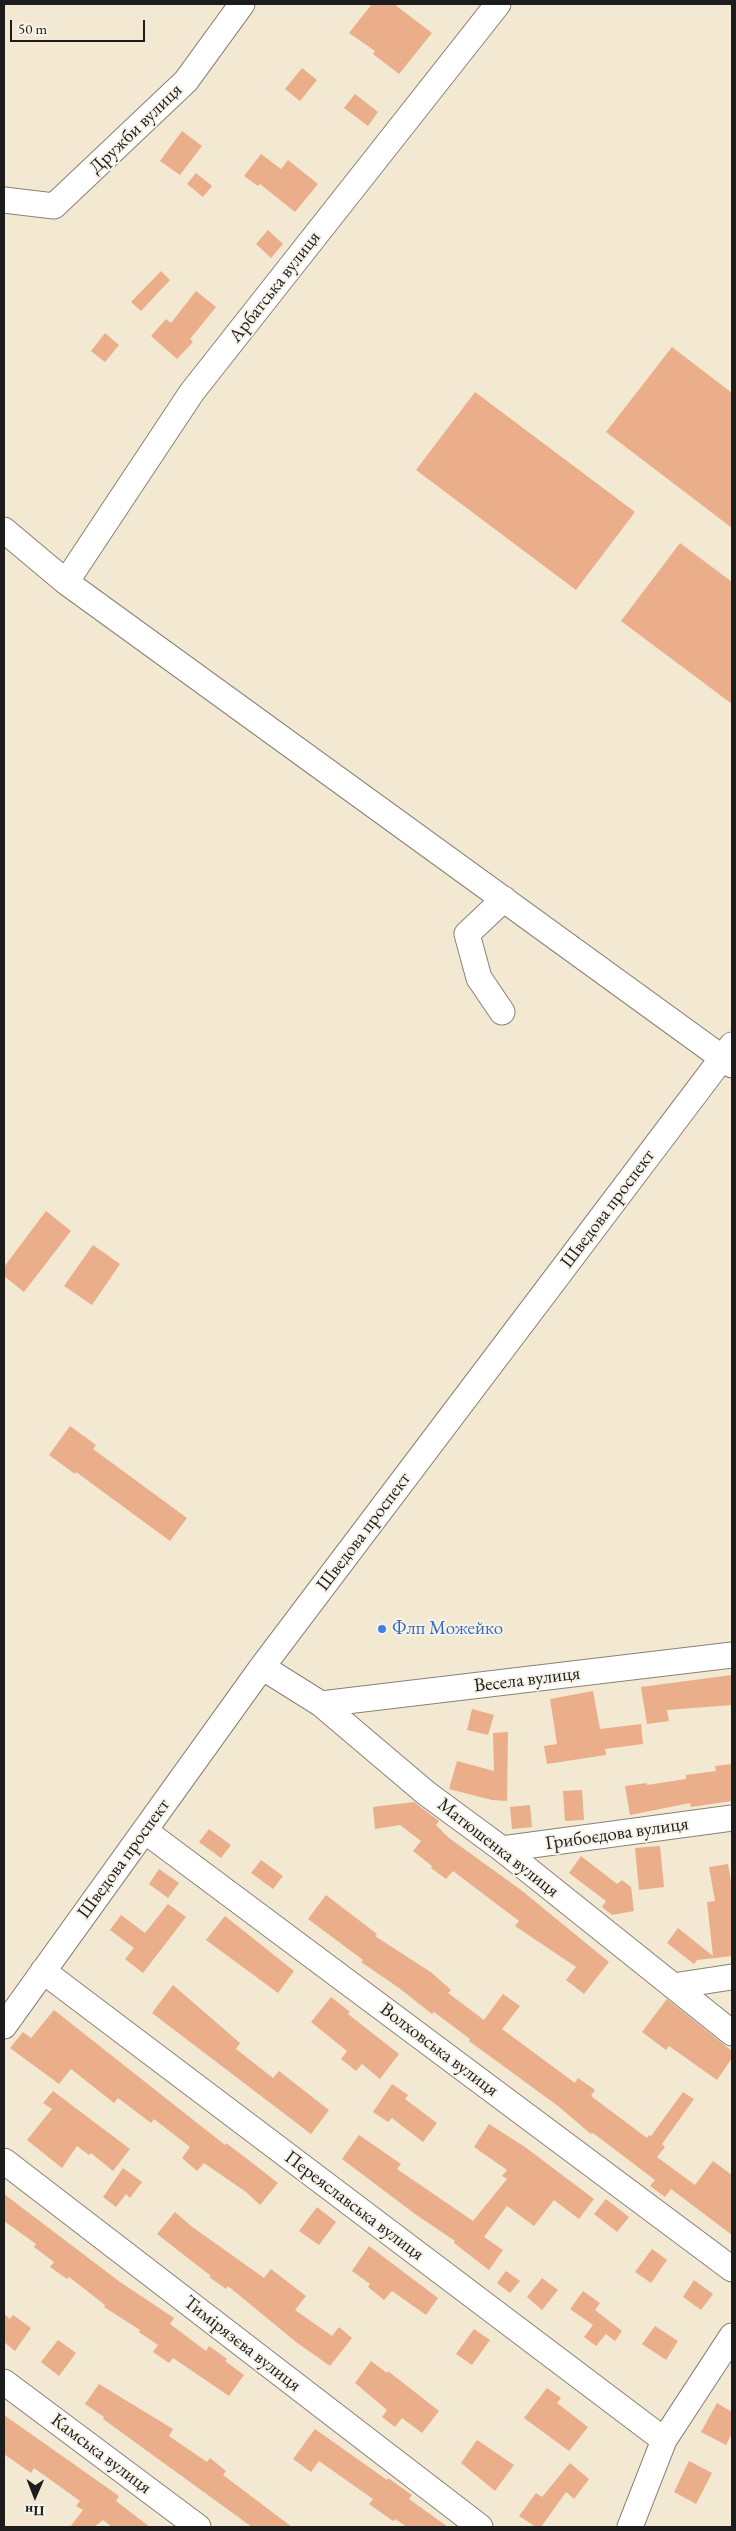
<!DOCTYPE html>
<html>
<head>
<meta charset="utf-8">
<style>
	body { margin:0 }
	#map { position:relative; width:736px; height:2531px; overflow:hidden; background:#f3e8d2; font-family:"EB Garamond",serif }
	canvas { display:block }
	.frame { position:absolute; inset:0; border:5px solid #1c1c1c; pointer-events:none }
	.north { position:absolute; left:10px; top:2471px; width:50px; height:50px; -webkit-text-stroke:4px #f7f3e8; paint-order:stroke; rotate:181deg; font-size:14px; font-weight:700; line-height:20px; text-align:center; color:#1c1c1c }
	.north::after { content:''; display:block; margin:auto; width:18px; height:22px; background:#1c1c1c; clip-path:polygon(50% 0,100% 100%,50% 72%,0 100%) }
	.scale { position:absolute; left:10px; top:20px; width:135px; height:22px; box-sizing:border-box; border:2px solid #1c1c1c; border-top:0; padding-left:6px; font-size:15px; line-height:18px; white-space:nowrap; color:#1c1c1c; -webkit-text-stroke:4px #f7f3e8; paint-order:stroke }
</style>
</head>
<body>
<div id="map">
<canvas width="736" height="2531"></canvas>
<div class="frame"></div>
<div class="north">Пн</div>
<div class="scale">50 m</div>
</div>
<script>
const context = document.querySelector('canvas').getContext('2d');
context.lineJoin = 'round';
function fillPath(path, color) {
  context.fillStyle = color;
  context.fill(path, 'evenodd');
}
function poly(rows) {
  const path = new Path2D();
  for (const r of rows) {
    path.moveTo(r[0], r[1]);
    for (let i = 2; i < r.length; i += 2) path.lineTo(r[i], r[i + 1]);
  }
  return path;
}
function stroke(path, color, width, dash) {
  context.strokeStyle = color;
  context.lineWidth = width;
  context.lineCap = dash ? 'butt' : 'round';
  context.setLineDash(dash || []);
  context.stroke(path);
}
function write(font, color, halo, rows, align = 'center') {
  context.font = font + ' "EB Garamond",serif';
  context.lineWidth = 4;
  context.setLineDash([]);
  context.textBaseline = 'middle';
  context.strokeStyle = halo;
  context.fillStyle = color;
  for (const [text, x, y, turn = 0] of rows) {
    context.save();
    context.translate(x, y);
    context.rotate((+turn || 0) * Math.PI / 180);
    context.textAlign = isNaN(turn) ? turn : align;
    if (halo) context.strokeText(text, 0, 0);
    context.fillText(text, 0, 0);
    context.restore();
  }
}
fillPath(poly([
	[372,4,394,4,432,33,399,74,373,54,375,51,349,33],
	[302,68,317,80,300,101,285,89],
	[355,94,378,112,368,126,344,108],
	[182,131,202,146,180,175,160,161],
	[261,154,281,169,288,160,318,184,295,212,260,184,258,186,244,176],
	[196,173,212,186,203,197,187,184],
	[268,230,283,244,271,258,256,244],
	[161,271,170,280,141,311,131,302],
	[196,291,216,307,190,339,193,342,177,359,151,336,166,319,171,323],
	[105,333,119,345,105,362,91,351],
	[672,347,732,393,732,528,606,432],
	[475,392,635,512,576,590,416,470],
	[680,543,732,582,732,704,621,621],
	[46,1211,71,1231,24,1292,4,1276,4,1267],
	[93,1245,120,1264,92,1305,64,1286],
	[70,1426,96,1445,93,1449,187,1518,170,1541,76,1472,75,1474,49,1455],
	[732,1675,732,1705,667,1710,669,1721,647,1724,641,1687],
	[593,1691,600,1729,641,1724,643,1744,605,1749,606,1755,547,1764,544,1746,557,1744,550,1699],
	[472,1709,494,1715,488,1735,467,1730],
	[508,1732,507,1801,492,1800,449,1789,457,1761,494,1771,493,1733],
	[732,1764,732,1801,691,1807,690,1803,630,1815,625,1786,647,1783,647,1785,686,1779,686,1775,716,1771,715,1766],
	[582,1790,584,1820,565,1821,563,1791],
	[414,1802,439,1821,436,1825,449,1838,521,1890,609,1962,584,1994,566,1980,576,1967,515,1926,519,1921,453,1871,446,1879,431,1868,432,1866,413,1851,421,1841,400,1825,375,1829,373,1807],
	[530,1805,532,1827,512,1829,510,1807],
	[209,1829,231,1845,221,1858,199,1842],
	[660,1846,664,1887,639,1890,635,1848],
	[581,1856,617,1884,622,1880,631,1887,634,1911,612,1915,602,1907,606,1901,569,1873],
	[261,1860,283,1876,273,1889,251,1873],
	[728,1864,732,1888,732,1956,697,1960,694,1964,667,1943,678,1928,713,1956,707,1902,715,1901,709,1867],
	[159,1869,179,1883,168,1898,149,1884],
	[326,1895,377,1934,375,1936,432,1973,451,1990,448,1993,484,2020,503,1994,520,2006,502,2029,575,2083,578,2078,595,2090,591,2096,647,2138,649,2135,651,2136,683,2092,694,2099,662,2144,665,2147,657,2157,695,2185,713,2161,732,2175,732,2235,671,2189,665,2197,650,2186,655,2180,593,2133,591,2134,558,2106,469,2041,470,2039,434,2012,432,2014,399,1988,361,1962,363,1960,308,1919],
	[168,1904,186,1917,143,1973,125,1959,134,1948,110,1930,121,1915,145,1933],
	[225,1916,294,1971,278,1993,206,1940],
	[173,1985,240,2043,236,2049,273,2078,279,2071,329,2110,311,2134,152,2013],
	[331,1997,350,2012,348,2014,399,2054,380,2079,362,2064,356,2071,341,2059,347,2051,311,2022],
	[667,1999,732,2051,732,2058,717,2080,669,2046,666,2050,642,2032],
	[54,2010,225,2145,226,2143,242,2155,278,2183,260,2205,246,2192,204,2163,197,2171,182,2158,190,2147,154,2119,151,2123,118,2098,114,2103,71,2069,59,2084,10,2048,23,2032,31,2038],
	[392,2084,408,2095,405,2099,437,2123,423,2142,392,2118,388,2122,373,2112],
	[53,2091,130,2149,113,2171,91,2153,89,2155,77,2146,62,2168,27,2140,52,2109,43,2103],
	[489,2124,525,2147,594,2199,579,2219,554,2200,534,2226,507,2206,484,2237,503,2250,489,2270,454,2243,455,2241,415,2214,342,2159,359,2135,401,2164,397,2169,473,2221,507,2179,502,2176,507,2170,474,2147],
	[123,2168,142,2182,130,2198,126,2194,116,2207,103,2197],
	[4,2194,120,2282,174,2318,170,2324,206,2351,209,2346,227,2359,225,2361,244,2375,229,2396,173,2358,169,2363,153,2352,158,2345,139,2332,140,2330,104,2307,105,2305,69,2277,67,2279,50,2267,54,2262,34,2247,36,2244,4,2221],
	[606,2199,629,2217,617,2232,594,2214],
	[317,2207,336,2222,319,2245,299,2231],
	[175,2212,191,2226,264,2278,271,2269,306,2296,295,2310,332,2336,339,2327,352,2338,330,2366,296,2342,228,2286,226,2289,209,2277,211,2276,157,2234],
	[369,2246,438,2298,426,2315,392,2291,384,2300,368,2287,370,2284,352,2271],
	[652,2249,667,2260,651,2283,635,2272],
	[506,2271,520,2281,510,2293,497,2283],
	[542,2278,558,2290,542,2310,527,2297],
	[694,2280,713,2294,701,2310,683,2297],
	[583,2291,600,2303,595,2310,622,2331,615,2341,606,2334,596,2346,584,2337,593,2325,570,2309],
	[4,2314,10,2319,13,2315,31,2328,15,2351,4,2342],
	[655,2326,678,2341,666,2360,642,2344],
	[474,2329,490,2340,472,2365,456,2354],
	[58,2340,76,2353,59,2376,41,2362],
	[371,2361,387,2373,388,2371,439,2411,422,2433,402,2418,395,2427,382,2417,387,2410,355,2383],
	[99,2384,173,2429,169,2436,207,2462,210,2458,226,2471,223,2475,292,2527,252,2527,103,2419,104,2417,85,2404],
	[547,2388,561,2398,557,2403,588,2427,569,2451,524,2418],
	[717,2403,732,2412,732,2433,726,2445,701,2432],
	[4,2415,119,2496,116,2501,150,2527,112,2527,103,2520,94,2527,70,2527,83,2510,76,2506,80,2501,34,2468,31,2473,4,2454],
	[315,2429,387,2480,388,2478,412,2495,409,2499,448,2527,407,2527,395,2519,393,2521,369,2504,373,2499,319,2461,311,2472,293,2459],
	[477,2440,514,2465,495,2491,461,2463],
	[689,2461,712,2473,696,2504,674,2492],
	[570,2463,589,2479,574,2499,566,2492,541,2527,536,2527,519,2516,536,2493,542,2497]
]), '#eaae8a');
const minor = poly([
	[4,200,54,206,186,81,242,4],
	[4,530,66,582,732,1065],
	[66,582,192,392,498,4],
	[502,1012,479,978,467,934,504,899],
	[262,1667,321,1704,426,1793,502,1849,732,2033],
	[321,1704,732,1655],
	[145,1831,732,2269],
	[502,1849,732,1818],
	[43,1971,664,2440],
	[673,1986,732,1977],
	[4,2026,262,1667,732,1045],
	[4,2161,480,2527],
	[4,2382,198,2527],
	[630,2527,664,2440,732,2336]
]);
stroke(minor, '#888277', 27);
stroke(minor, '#fff', 25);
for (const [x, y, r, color] of [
	[382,1629,5,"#3f7fe0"]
]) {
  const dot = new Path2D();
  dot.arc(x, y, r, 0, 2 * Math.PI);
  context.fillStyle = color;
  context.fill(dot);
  stroke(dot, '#f7f3e8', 2);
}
write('19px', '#1c1c1c', '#f7f3e8', [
	["Дружби вулиця",136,129,-44],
	["Арбатська вулиця",275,287,-52],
	["Шведова проспект",608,1209,-53],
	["Шведова проспект",364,1532,-53],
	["Весела вулиця",527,1680,-7],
	["Грибоєдова вулиця",617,1834,-8],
	["Матюшенка вулиця",498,1848,38],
	["Шведова проспект",124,1859,-54],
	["Волховська вулиця",439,2050,37],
	["Переяславська вулиця",354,2206,37],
	["Тимірязєва вулиця",242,2344,38],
	["Камська вулиця",101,2454,37]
]);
write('19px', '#366cbe', '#f7f3e8', [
	["Флп Можейко",392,1629]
], 'left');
</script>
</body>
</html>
